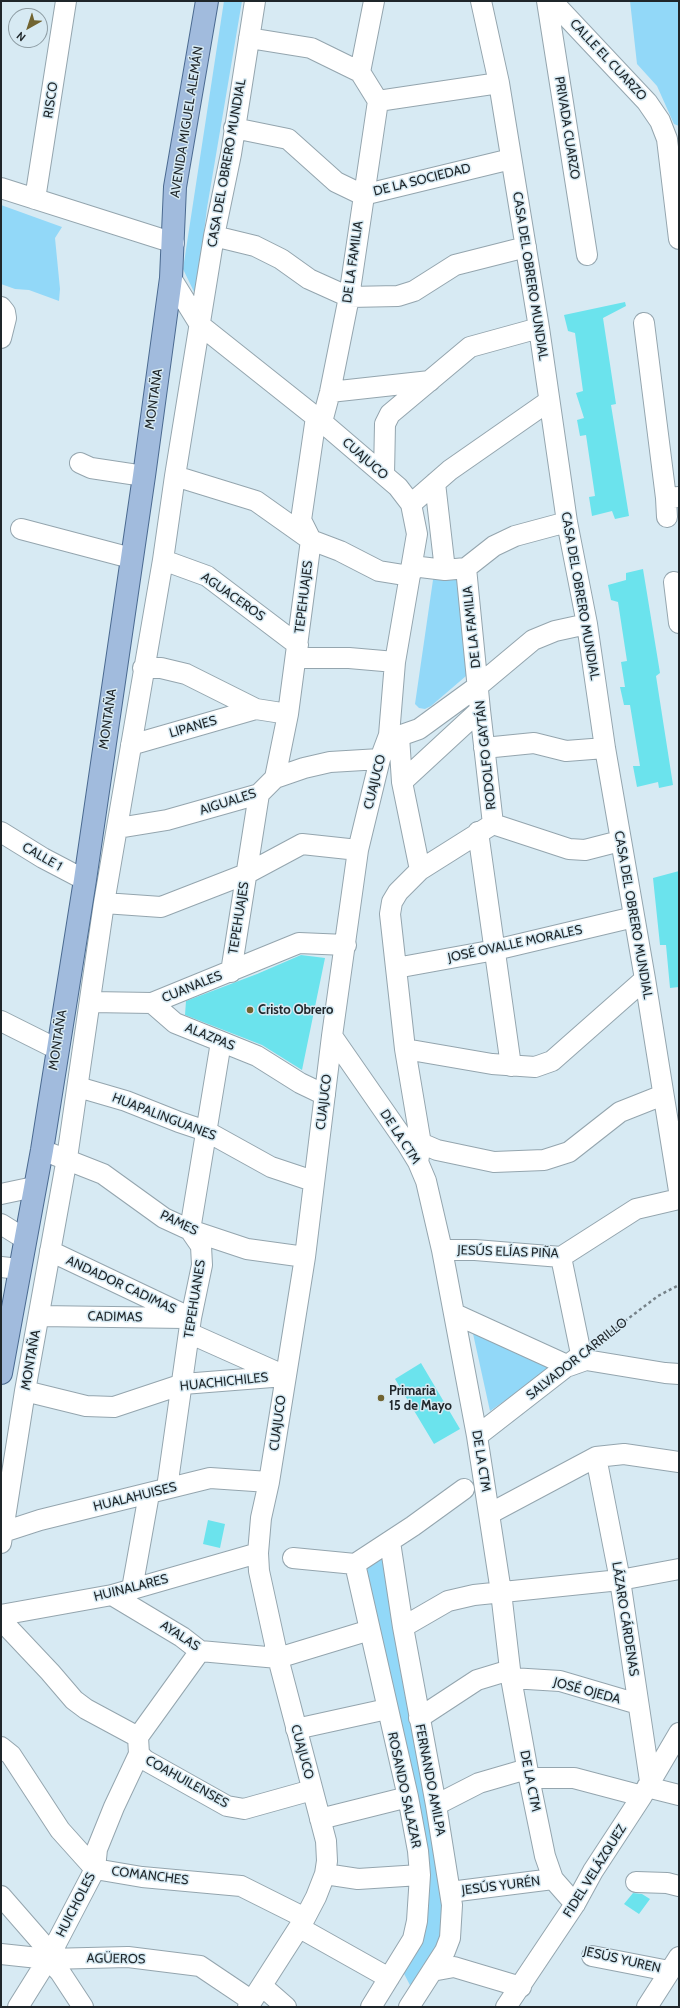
<!DOCTYPE html>
<html>
<head>
<meta charset="utf-8">
<style>
	body { margin:0 }
	#map { position:relative; width:680px; height:2008px; overflow:hidden; background:#d7eaf3; font-family:Cabin,sans-serif }
	canvas { display:block }
	.frame { position:absolute; inset:0; border:2px solid #1f262a; pointer-events:none }
	.north { position:absolute; left:8px; top:8px; width:40px; height:40px; box-sizing:border-box; background:#d7eaf3; border:1px solid #8d9ca3; border-radius:50%; rotate:219deg; font-size:11px; font-weight:700; line-height:16px; text-align:center; color:#1f262a }
	.north::after { content:''; display:block; margin:auto; width:14px; height:18px; background:#716431; clip-path:polygon(50% 0,100% 100%,50% 72%,0 100%) }
</style>
</head>
<body>
<div id="map">
<canvas width="680" height="2008"></canvas>
<div class="frame"></div>
<div class="north">N</div>
</div>
<script>
const context = document.querySelector('canvas').getContext('2d');
context.lineJoin = 'round';
function fillPath(path, color) {
  context.fillStyle = color;
  context.fill(path, 'evenodd');
}
function poly(rows) {
  const path = new Path2D();
  for (const r of rows) {
    path.moveTo(r[0], r[1]);
    for (let i = 2; i < r.length; i += 2) path.lineTo(r[i], r[i + 1]);
  }
  return path;
}
function stroke(path, color, width, dash) {
  context.strokeStyle = color;
  context.lineWidth = width;
  context.lineCap = dash ? 'butt' : 'round';
  context.setLineDash(dash || []);
  context.stroke(path);
}
function write(font, color, halo, rows, align = 'center') {
  context.font = font + ' Cabin,sans-serif';
  context.lineWidth = 3;
  context.setLineDash([]);
  context.textBaseline = 'middle';
  context.strokeStyle = halo;
  context.fillStyle = color;
  for (const [text, x, y, turn = 0] of rows) {
    context.save();
    context.translate(x, y);
    context.rotate((+turn || 0) * Math.PI / 180);
    context.textAlign = isNaN(turn) ? turn : align;
    if (halo) context.strokeText(text, 0, 0);
    context.fillText(text, 0, 0);
    context.restore();
  }
}
fillPath(poly([
	[224,1,242,1,207,208,196,296,183,269],
	[630,1,679,1,679,126,674,124,657,86,637,64],
	[1,205,62,227,55,238,60,289,59,301,29,290,15,289,1,284],
	[434,573,462,578,473,670,431,706,425,709,419,708,415,704],
	[472,1329,552,1359,549,1370,490,1411],
	[385,1553,445,1903,442,1943,412,1989,401,1968,423,1931,365,1566]
]), '#92d8f8');
fillPath(poly([
	[625,302,626,306,603,318,616,404,611,405,629,516,615,519,612,511,592,516,589,497,595,496,586,435,580,436,577,420,584,418,576,393,583,391,575,333,568,331,564,315],
	[643,569,660,673,656,676,673,785,659,788,658,782,637,787,633,766,640,766,630,705,624,705,620,687,625,687,621,662,627,661,618,602,611,600,608,585,626,580,626,573],
	[679,871,679,987,670,988,666,945,660,945,653,878],
	[301,955,325,958,302,1070,262,1045,185,1015,186,1001,257,974],
	[421,1363,460,1429,434,1444,395,1379],
	[208,1520,225,1524,220,1548,203,1544],
	[633,1893,642,1894,650,1899,639,1914,624,1904]
]), '#6be3ed');
const minor = poly([
	[481,1,499,83,539,328,567,522,587,624,605,748,645,979,679,1191],
	[547,1,587,255],
	[552,1,647,102,660,121,667,139,679,239],
	[249,38,311,48,360,72,378,101,499,83],
	[360,72,374,1],
	[234,128,288,139,336,182,363,195,511,159],
	[1,188,174,243],
	[35,199,66,1],
	[214,236,255,246,281,259,309,279,349,297,398,296,414,291,455,265,526,247],
	[171,278,200,325,322,422,398,487,411,504,417,534,395,662,389,735,380,759,358,850,332,1036,305,1257,269,1482,261,1518,258,1553,259,1571,278,1658,326,1841,327,1861,325,1874,316,1897,305,1918,248,2007],
	[1,307,5,312,6,318,1,338],
	[644,323,666,498,679,497],
	[330,392,430,381],
	[322,422,330,392,349,297,378,101],
	[80,463,91,468,144,476],
	[384,475,385,424,390,414,470,347,539,328],
	[175,476,256,501,311,540,340,551,379,571,410,576],
	[435,483,445,570],
	[666,498,667,517],
	[411,504,450,470,549,401],
	[21,529,131,558],
	[163,560,207,576,298,645],
	[412,566,445,570,466,568,494,546,515,536,567,522],
	[466,568,480,710,493,824],
	[674,582,679,623],
	[296,658,349,658,395,662],
	[143,668,161,668,186,674,256,709,288,714],
	[389,735,399,736,419,729,478,686,533,640,555,631,587,624],
	[399,736,402,782,420,870],
	[131,745,256,709],
	[484,748,534,743,566,751,605,748],
	[275,778,288,714,311,540,301,520,316,417],
	[402,782,480,710],
	[118,828,167,820,259,794,275,778,304,768,330,762,380,759],
	[1,832,43,858,85,880],
	[478,832,511,1066],
	[104,903,161,907,246,874,302,844,358,850],
	[396,968,495,950,634,917],
	[231,972,259,794],
	[91,1002,152,1003,175,1023,257,1056,300,1083,325,1095],
	[152,1003,299,943,346,945],
	[1,1021,57,1049],
	[332,1036,407,1144,418,1162,426,1181,442,1250,477,1436,501,1592,511,1678,529,1778,545,1856,553,1879,575,1904],
	[405,1049,492,1064,535,1067,552,1061,645,979],
	[78,1087,126,1101,179,1122,206,1131,271,1167,313,1181],
	[409,1138,437,1150,494,1162,544,1160,569,1152,620,1112,663,1095],
	[42,1150,103,1174,164,1218,190,1230,247,1249,305,1257],
	[418,1162,421,1144,405,1049,390,914,392,902,398,892,420,870,493,824,569,849,585,850,620,841],
	[1,1194,34,1187],
	[1,1224,25,1239],
	[442,1250,475,1250,561,1257,636,1209,679,1199],
	[50,1251,191,1318],
	[561,1257,581,1354,586,1360],
	[1,1267,19,1269],
	[455,1314,569,1366,586,1360,665,1373,679,1374],
	[39,1316,185,1318],
	[189,1333,283,1375],
	[25,1391,86,1406,114,1407,183,1384,285,1376],
	[477,1436,576,1359],
	[596,1457,620,1580,650,1781],
	[167,1488,191,1318,202,1265,201,1246,190,1230,221,1042],
	[489,1514,596,1457,624,1454,679,1462],
	[3,1532,40,1520,210,1478,269,1482],
	[390,1542,403,1627,436,1805,452,1905,450,1938,445,1951,409,2007],
	[1,1543,25,1391,67,1158,104,903,163,560,175,476,214,236,231,154,255,1],
	[293,1558,355,1564,413,1526,464,1489],
	[355,1564,408,1797,418,1851,420,1875,417,1921,413,1939,371,2007],
	[132,1589,149,1494],
	[112,1595,182,1637,200,1651,278,1658,370,1630],
	[1,1615,112,1595,258,1553],
	[1,1620,50,1672,74,1700,86,1709,138,1737],
	[403,1627,448,1601,474,1595,620,1580,679,1569],
	[511,1678,560,1681,638,1704],
	[419,1718,477,1680,510,1670],
	[296,1729,387,1709],
	[138,1737,139,1754,145,1760,227,1806,244,1809,312,1790],
	[138,1737,200,1651],
	[1,1747,11,1755,60,1830,95,1869,142,1877,241,1886,305,1918],
	[529,1778,574,1778,642,1796],
	[647,1787,679,1795],
	[436,1805,479,1783,527,1769],
	[320,1819,408,1797],
	[325,1874,358,1879,420,1875],
	[636,1882,667,1883,679,1886],
	[450,1892,553,1879],
	[1,1896,42,1943,48,1959],
	[300,1928,389,1978],
	[1,1954,48,1959,60,1972,83,2007],
	[592,1956,669,1971],
	[48,1959,128,1957,200,1966,252,2001],
	[432,1971,454,1967,521,1987],
	[262,1986,286,2007],
	[18,2007,48,1959,95,1869,97,1849,114,1807,139,1754],
	[506,2007,575,1904,593,1871,642,1796,679,1733],
	[647,2007,679,1957]
]);
const major = poly([
	[1,1373,42,1150,85,880,144,476,171,278,175,187,207,1]
]);
stroke(minor, '#94a5ae', 22);
stroke(major, '#4b6a90', 24);
stroke(poly([
	[596,1343,658,1296,679,1285]
]), '#768289', 2.5, [3, 3]);
stroke(minor, '#fff', 20);
stroke(major, '#a1bbdd', 22);
for (const [x, y, r, color] of [
	[250,1010,4,"#716431"],
	[381,1398,4,"#716431"]
]) {
  const dot = new Path2D();
  dot.arc(x, y, r, 0, 2 * Math.PI);
  context.fillStyle = color;
  context.fill(dot);
  stroke(dot, '#d7eaf3', 1.5);
}
write('13px', '#1f262a', '#d7eaf3', [
	["CALLE EL CUARZO",608,60,47],
	["RISCO",51,100,-81],
	["AVENIDA MIGUEL ALEMÁN",187,122,-81],
	["PRIVADA CUARZO",567,128,81],
	["CASA DEL OBRERO MUNDIAL",227,163,-80],
	["DE LA SOCIEDAD",422,180,-14],
	["DE LA FAMILIA",353,262,-82],
	["CASA DEL OBRERO MUNDIAL",530,276,81],
	["MONTAÑA",154,399,-82],
	["CUAJUCO",365,459,41],
	["CASA DEL OBRERO MUNDIAL",580,596,80],
	["AGUACEROS",233,597,35],
	["TEPEHUAJES",304,597,-83],
	["DE LA FAMILIA",472,627,-96],
	["MONTAÑA",108,719,-82],
	["LIPANES",193,727,-16],
	["RODOLFO GAYTÁN",486,755,-96],
	["CUAJUCO",375,782,-76],
	["AIGUALES",228,802,-18],
	["CALLE 1",42,857,30],
	["CASA DEL OBRERO MUNDIAL",633,915,80],
	["TEPEHUAJES",239,918,-81],
	["JOSÉ OVALLE MORALES",515,944,-12],
	["CUANALES",192,987,-22],
	["ALAZPAS",210,1037,22],
	["MONTAÑA",58,1040,-81],
	["CUAJUCO",324,1102,-83],
	["HUAPALINGUANES",164,1117,21],
	["DE LA CTM",400,1137,57],
	["PAMES",179,1223,26],
	["JESÚS ELÍAS PIÑA",508,1252,2],
	["ANDADOR CADIMAS",121,1285,25],
	["TEPEHUANES",195,1299,-81],
	["CADIMAS",115,1317,1],
	["SALVADOR CARRILLO",577,1359,-38],
	["MONTAÑA",31,1360,-80],
	["HUACHICHILES",224,1382,-6],
	["CUAJUCO",278,1423,-82],
	["DE LA CTM",481,1461,81],
	["HUALAHUISES",135,1497,-14],
	["HUINALARES",131,1588,-14],
	["LÁZARO CÁRDENAS",625,1619,81],
	["AYALAS",180,1636,33],
	["JOSÉ OJEDA",587,1691,15],
	["CUAJUCO",302,1752,75],
	["FERNANDO AMILPA",430,1780,79],
	["DE LA CTM",530,1781,79],
	["COAHUILENSES",187,1782,29],
	["ROSANDO SALAZAR",404,1790,78],
	["FIDEL VELÁZQUEZ",595,1871,-58],
	["COMANCHES",150,1876,7],
	["JESÚS YURÉN",501,1886,-7],
	["HUICHOLES",76,1905,-63],
	["AGÜEROS",116,1959,1],
	["JESÚS YUREN",622,1960,13]
]);
write('bold 13px', '#1f262a', '#d7eaf3', [
	["Cristo Obrero",258,1010],
	["Primaria",389,1391],
	["15 de Mayo",389,1406]
], 'left');
</script>
</body>
</html>
